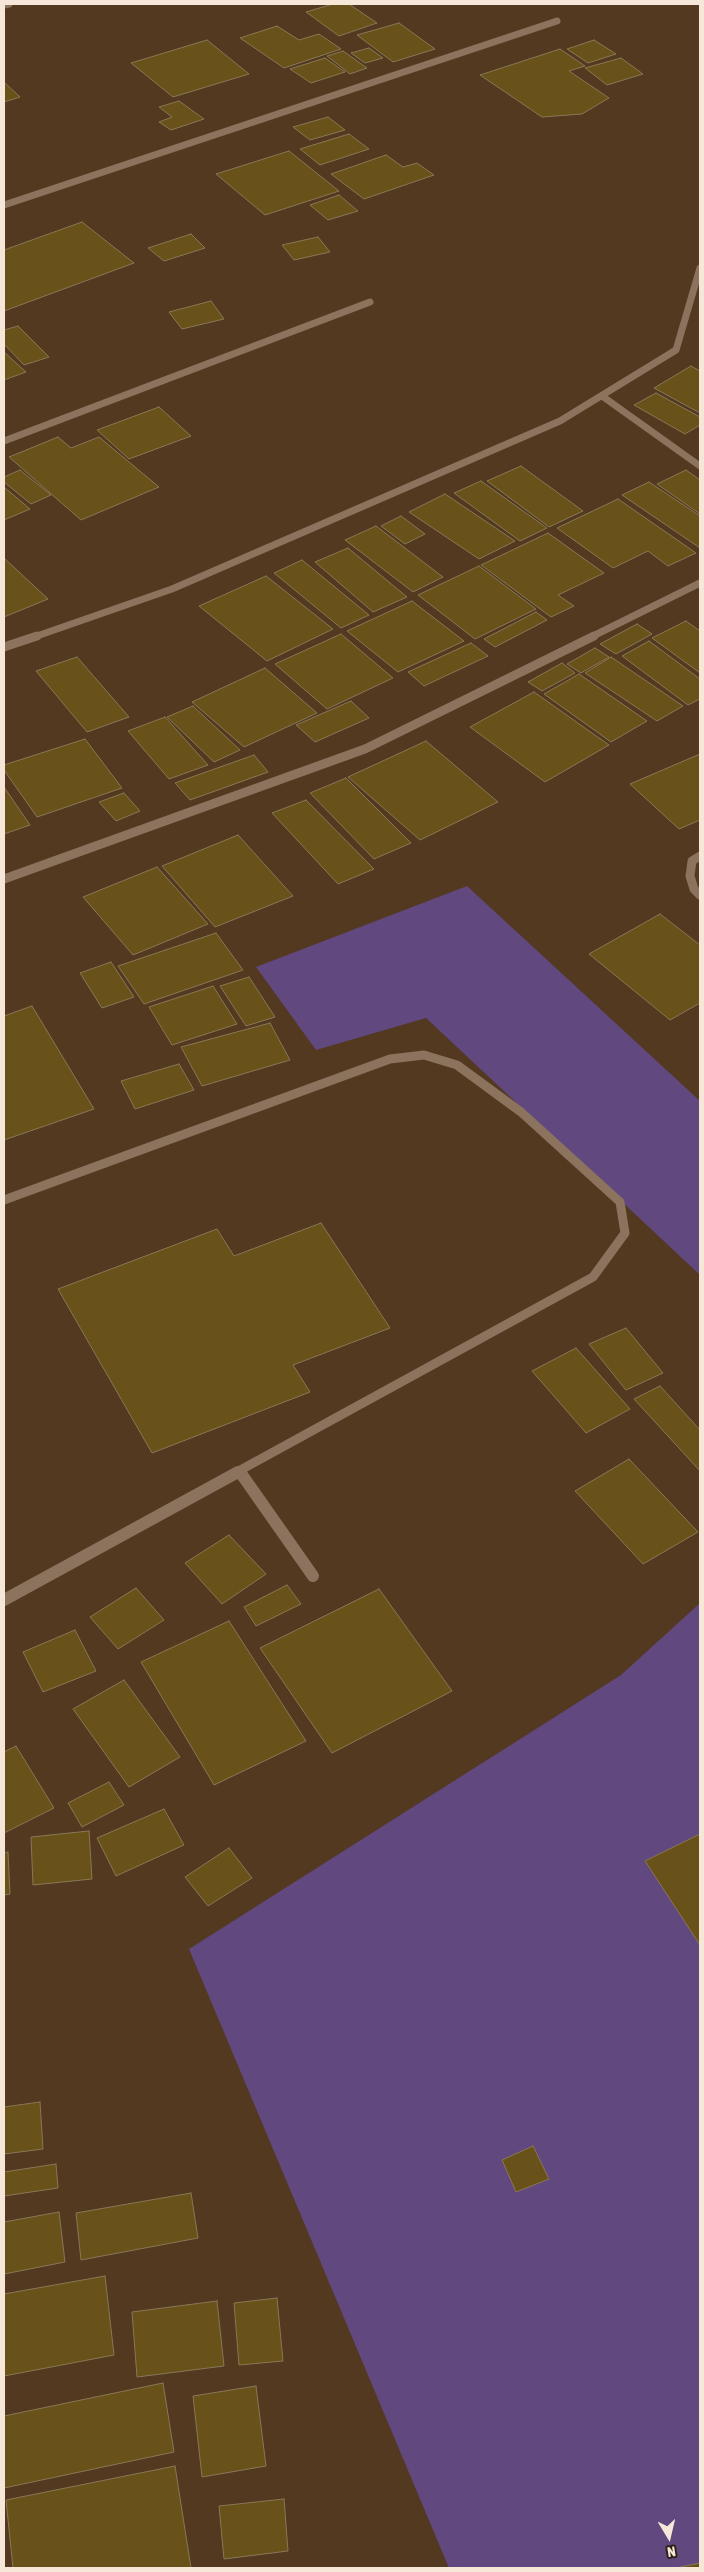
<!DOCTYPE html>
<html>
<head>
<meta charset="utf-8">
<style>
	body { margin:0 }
	#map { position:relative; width:704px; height:2572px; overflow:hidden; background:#523920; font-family:"Asap Condensed",sans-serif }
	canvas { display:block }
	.frame { position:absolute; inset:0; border:5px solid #f7e7d8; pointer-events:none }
	.north { position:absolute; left:644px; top:2512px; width:50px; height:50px; -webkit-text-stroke:4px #2f2318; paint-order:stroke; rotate:171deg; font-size:14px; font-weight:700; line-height:20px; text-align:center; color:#f7e7d8 }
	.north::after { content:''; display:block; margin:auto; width:18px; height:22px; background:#f7e7d8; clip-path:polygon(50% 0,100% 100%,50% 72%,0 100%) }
</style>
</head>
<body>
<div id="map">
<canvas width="704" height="2572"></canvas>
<div class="frame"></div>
<div class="north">N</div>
</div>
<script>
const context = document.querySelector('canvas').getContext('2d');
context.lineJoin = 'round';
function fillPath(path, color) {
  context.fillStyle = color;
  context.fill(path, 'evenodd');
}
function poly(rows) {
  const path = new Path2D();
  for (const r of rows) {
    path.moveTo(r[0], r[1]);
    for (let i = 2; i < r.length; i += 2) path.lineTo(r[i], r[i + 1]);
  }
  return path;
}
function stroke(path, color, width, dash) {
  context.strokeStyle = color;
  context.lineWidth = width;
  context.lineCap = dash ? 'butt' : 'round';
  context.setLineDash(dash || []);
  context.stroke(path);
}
fillPath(poly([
	[467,886,700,1101,700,1275,426,1018,316,1050,256,967],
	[700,1603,700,2568,449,2568,189,1949,621,1675]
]), '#61487e');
const building = poly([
	[333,4,349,4,377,23,339,36,306,12,333,4],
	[399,23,435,49,393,62,357,35,399,23],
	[277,26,299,40,319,34,341,49,284,68,240,38,277,26],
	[207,40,249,74,173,97,131,63,207,40],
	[594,40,616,54,588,63,567,49,594,40],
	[369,48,383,58,365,63,351,53,369,48],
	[560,49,585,66,569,71,609,98,582,114,542,117,480,75,560,49],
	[343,51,367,68,350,74,327,56,343,51],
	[325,58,345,72,311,83,290,69,325,58],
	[621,58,643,74,607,85,585,68,621,58],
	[4,82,20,97,4,102,4,82],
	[179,101,204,119,171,130,159,122,172,117,159,107,179,101],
	[328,117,345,130,310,140,293,127,328,117],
	[349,134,369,149,320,165,300,149,349,134],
	[289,151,339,191,265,215,216,174,289,151],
	[386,155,403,167,417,163,434,175,364,199,331,174,386,155],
	[339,195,358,211,328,220,310,205,339,195],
	[82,222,134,263,4,311,4,250,82,222],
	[191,234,205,248,164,261,148,248,191,234],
	[318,237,330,252,294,260,282,245,318,237],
	[211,301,224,319,182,329,169,312,211,301],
	[18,326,49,357,24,365,4,344,4,330,18,326],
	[4,352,26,372,4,380,4,352],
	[691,366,700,371,700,413,654,388,691,366],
	[656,393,700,417,700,425,685,434,634,405,656,393],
	[159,407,191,436,129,459,97,430,159,407],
	[58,437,71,448,99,437,159,487,81,520,9,457,58,437],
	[521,466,583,511,549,527,487,481,521,466],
	[20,470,51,495,31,504,4,482,4,477,20,470],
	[686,470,700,480,700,514,657,484,686,470],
	[481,481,547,528,520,541,454,493,481,481],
	[649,482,700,516,700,548,622,495,649,482],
	[4,487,30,509,4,520,4,487],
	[445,494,515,541,479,559,409,512,445,494],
	[618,499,696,553,668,566,648,551,613,568,557,528,618,499],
	[401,516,425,534,405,544,381,526,401,516],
	[376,526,443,577,413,592,345,540,376,526],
	[548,533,604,573,558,595,574,606,551,617,481,565,548,533],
	[348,548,407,597,373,612,315,562,348,548],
	[4,558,48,599,4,617,4,558],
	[302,560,369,615,341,628,274,573,302,560],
	[479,566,536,609,475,639,418,595,479,566],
	[266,576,333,629,267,661,199,606,266,576],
	[412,601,464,641,398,672,347,631,412,601],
	[536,612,547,620,495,647,484,639,536,612],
	[686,621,700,631,700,673,652,638,686,621],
	[637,624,652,634,616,654,600,644,637,624],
	[341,634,393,678,327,709,275,664,341,634],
	[649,641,700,679,700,699,688,705,622,656,649,641],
	[471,643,488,656,424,686,408,672,471,643],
	[595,648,609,657,581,673,567,664,595,648],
	[77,657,129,717,87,732,36,671,77,657],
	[611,657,683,706,657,721,585,673,611,657],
	[562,663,575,673,542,691,528,682,562,663],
	[265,668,317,713,244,747,192,702,265,668],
	[579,674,647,721,611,742,544,694,579,674],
	[534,692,609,745,545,782,470,727,534,692],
	[351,701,369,718,315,742,296,725,351,701],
	[193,706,240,750,214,762,167,717,193,706],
	[165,717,208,765,169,779,128,731,165,717],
	[85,739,122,788,37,817,4,770,4,765,85,739],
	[426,741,498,802,420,840,348,777,426,741],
	[700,754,700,820,679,829,630,784,700,754],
	[254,755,268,772,190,800,175,783,254,755],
	[346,778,411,843,374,859,310,793,346,778],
	[4,787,30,825,4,834,4,787],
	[124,793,140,811,116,821,99,802,124,793],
	[306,800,374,869,338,884,272,813,306,800],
	[238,835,293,896,215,927,162,866,238,835],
	[157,867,208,924,133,955,83,897,157,867],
	[660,914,700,945,700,1003,670,1020,589,954,660,914],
	[216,933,243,970,144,1004,118,966,216,933],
	[111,962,134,997,102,1008,80,973,111,962],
	[249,977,275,1017,246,1026,220,986,249,977],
	[213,986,237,1024,172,1045,149,1007,213,986],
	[32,1006,94,1109,4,1140,4,1016,32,1006],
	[270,1023,290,1060,202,1086,181,1047,270,1023],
	[179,1064,194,1090,135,1109,121,1081,179,1064],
	[321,1223,390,1328,293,1365,310,1392,152,1453,58,1289,217,1229,234,1256,321,1223],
	[626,1328,663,1373,626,1390,589,1344,626,1328],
	[576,1348,630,1409,586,1433,532,1371,576,1348],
	[660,1386,700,1430,700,1471,634,1399,660,1386],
	[629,1459,698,1532,643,1564,575,1491,629,1459],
	[229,1535,266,1574,222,1604,185,1563,229,1535],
	[287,1585,301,1604,256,1626,244,1607,287,1585],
	[136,1588,164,1620,118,1649,90,1617,136,1588],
	[379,1589,452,1691,332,1753,260,1648,379,1589],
	[229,1621,306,1741,214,1785,141,1662,229,1621],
	[75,1630,96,1671,43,1692,23,1652,75,1630],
	[124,1680,180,1757,129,1787,73,1709,124,1680],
	[16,1746,54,1808,4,1833,4,1752,16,1746],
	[109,1782,124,1805,82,1827,68,1803,109,1782],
	[164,1809,184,1845,116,1876,97,1838,164,1809],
	[89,1831,92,1879,33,1885,31,1837,89,1831],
	[700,1834,700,1945,645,1861,700,1834],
	[229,1848,252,1878,208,1906,185,1877,229,1848],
	[8,1852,10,1894,4,1895,4,1853,8,1852],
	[40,2102,43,2149,4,2154,4,2107,40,2102],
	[533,2146,549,2179,516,2192,502,2160,533,2146],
	[56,2164,58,2188,4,2196,4,2172,56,2164],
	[191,2193,198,2238,81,2260,76,2213,191,2193],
	[59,2212,65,2262,4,2274,4,2222,59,2212],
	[105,2276,114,2355,4,2376,4,2294,105,2276],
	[277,2298,283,2361,239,2365,234,2303,277,2298],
	[217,2301,224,2366,137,2377,132,2312,217,2301],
	[163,2383,174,2452,4,2488,4,2416,163,2383],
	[256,2386,266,2466,202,2477,193,2396,256,2386],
	[175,2466,191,2568,13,2568,6,2500,175,2466],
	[284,2499,288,2551,224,2559,219,2506,284,2499],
	[700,2563,700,2568,676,2568,700,2563]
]);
fillPath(building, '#69511a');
stroke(building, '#887856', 1);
stroke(poly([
	[239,1471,240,1473]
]), '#8b735d', 9);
stroke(poly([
	[240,1472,313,1576]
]), '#8b735d', 12);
stroke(poly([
	[4,5,9,4],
	[4,205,557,21],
	[602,396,700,466],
	[4,441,370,302],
	[34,637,172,589,560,421,676,350,700,268],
	[591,637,700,583]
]), '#8b735d', 7);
stroke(poly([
	[4,647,37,636],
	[700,856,692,861,690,876,694,889,700,895],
	[4,879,365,749,594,636],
	[4,1200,390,1059,424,1055,457,1065,521,1112,620,1202,625,1233,593,1277,235,1473]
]), '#8b735d', 9);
stroke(poly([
	[4,1600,238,1472]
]), '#8b735d', 12);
</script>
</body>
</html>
